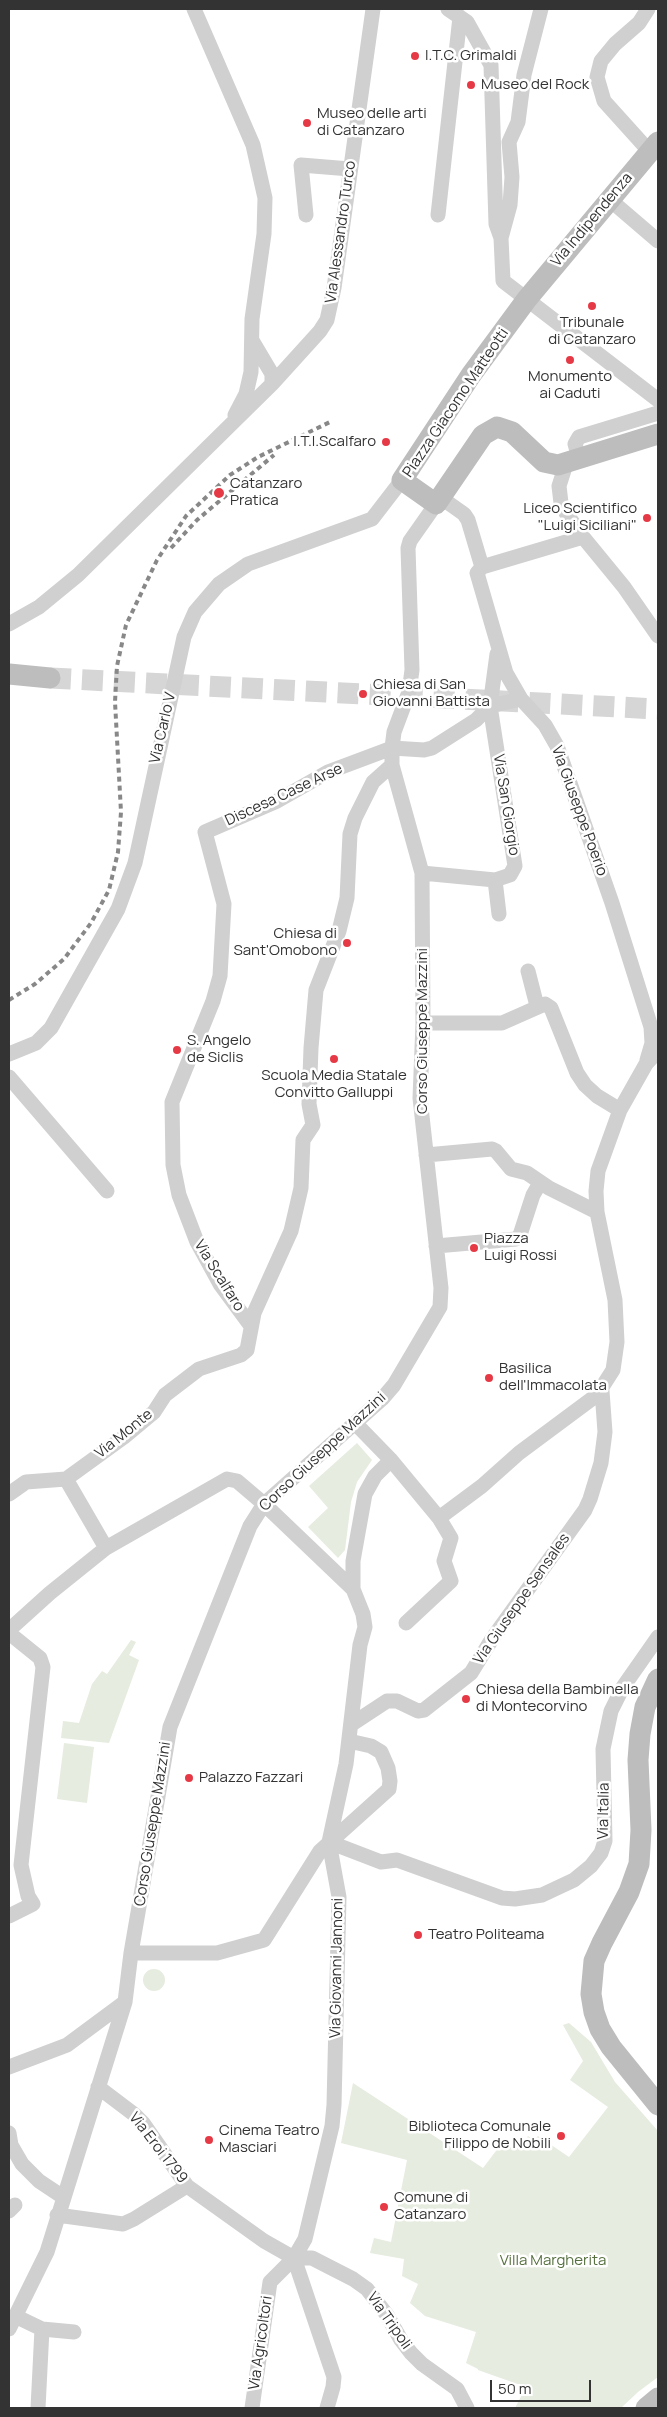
<!DOCTYPE html>
<html>
<head>
<meta charset="utf-8">
<style>
	body { margin:0 }
	#map { position:relative; width:667px; height:2417px; overflow:hidden; background:#fff; font-family:Manrope,sans-serif }
	canvas { display:block }
	.frame { position:absolute; inset:0; border:10px solid #333; pointer-events:none }
	.scale { position:absolute; left:490px; top:2380px; width:101px; height:22px; box-sizing:border-box; border:2px solid #333; border-top:0; padding-left:6px; font-size:15px; line-height:18px; white-space:nowrap; color:#333; -webkit-text-stroke:4px #fff; paint-order:stroke }
</style>
</head>
<body>
<div id="map">
<canvas width="667" height="2417"></canvas>
<div class="frame"></div>
<div class="scale">50 m</div>
</div>
<script>
const context = document.querySelector('canvas').getContext('2d');
context.lineJoin = 'round';
function fillPath(path, color) {
  context.fillStyle = color;
  context.fill(path, 'evenodd');
}
function poly(rows) {
  const path = new Path2D();
  for (const r of rows) {
    if (r.length === 3) {
      path.moveTo(r[0] + r[2], r[1]);
      path.arc(r[0], r[1], r[2], 0, 2 * Math.PI);
      continue;
    }
    path.moveTo(r[0], r[1]);
    for (let i = 2; i < r.length; i += 2) path.lineTo(r[i], r[i + 1]);
  }
  return path;
}
function stroke(path, color, width, dash) {
  context.strokeStyle = color;
  context.lineWidth = width;
  context.lineCap = dash ? 'butt' : 'round';
  context.setLineDash(dash || []);
  context.stroke(path);
}
function write(font, color, halo, rows, align = 'center') {
  context.font = font + ' Manrope,sans-serif';
  context.lineWidth = 5;
  context.setLineDash([]);
  context.textBaseline = 'middle';
  context.strokeStyle = halo;
  context.fillStyle = color;
  for (const [text, x, y, turn = 0] of rows) {
    context.save();
    context.translate(x, y);
    context.rotate((+turn || 0) * Math.PI / 180);
    context.textAlign = isNaN(turn) ? turn : align;
    if (halo) context.strokeText(text, 0, 0);
    context.fillText(text, 0, 0);
    context.restore();
  }
}
fillPath(poly([
	[357,1443,372,1460,357,1482,351,1502,345,1550,338,1558,308,1527,328,1508,309,1486],
	[131,1640,136,1642,129,1655,139,1660,109,1743,61,1738,63,1721,79,1723,92,1684,102,1671,107,1674],
	[64,1743,94,1747,87,1803,57,1799],
	[154,1980,11],
	[569,2023,591,2042,615,2082,658,2131,658,2377,638,2392,621,2408,515,2408,526,2387,478,2370,478,2369,466,2363,476,2332,425,2316,410,2303,418,2284,402,2276,404,2259,370,2253,374,2238,391,2242,407,2160,341,2143,353,2083,483,2168,505,2139,519,2148,528,2136,534,2140,538,2136,569,2157,608,2107,570,2080,583,2061,563,2025]
]), '#e6ecdf');
stroke(poly([
	[50,678,658,709]
]), '#d6d6d6', 21, [21, 11]);
stroke(poly([
	[194,9,253,145,265,198,264,234,252,319,251,372,246,394,235,415],
	[448,9,467,22,491,65,496,224,501,238,503,281,658,400],
	[648,9,639,23,615,44,601,61,597,77,604,101,650,152],
	[609,199,658,241],
	[306,215,301,165,350,169],
	[438,215,460,17],
	[501,238,510,205,512,177,509,142,518,122,524,75,541,9],
	[253,342,272,374,272,384],
	[579,458,575,444,579,437,658,413],
	[566,464,559,486,561,503,566,513,583,537,624,587,658,636],
	[440,497,464,514,468,520,482,567],
	[482,567,477,573,506,673,521,699,545,725,557,746,612,903,651,1027,652,1043,647,1060],
	[482,567,583,537],
	[9,624,39,607,78,575,272,384,320,331,327,320,334,288,373,9],
	[422,873,495,880,510,875,515,866,490,706,497,654],
	[495,880,499,914],
	[528,971,537,1006],
	[423,1023,502,1023,545,1004,551,1008,577,1073,585,1085,597,1096,620,1110],
	[9,1054,36,1043,51,1028,118,909,135,863,184,637,195,612,219,584,248,564,372,519,402,480],
	[9,1077,107,1191],
	[426,1155,492,1149,496,1151,511,1169,527,1173,549,1188,597,1212],
	[436,1246,516,1239,520,1235,533,1195,540,1183],
	[251,1326,220,1284,197,1242,179,1195,173,1165,172,1102,213,1001,220,976,224,904,205,832,277,801,328,772,392,748,424,750,432,748,476,720,490,706,521,699],
	[355,1423,391,1460,439,1518,451,1538,444,1561,451,1581,406,1623],
	[66,1479,106,1548],
	[9,1494,26,1482,66,1479,124,1437,154,1412,165,1395,199,1369,241,1355,247,1350,254,1313,291,1231,301,1188,303,1140,313,1125,309,1104,311,1048,316,990,339,931,347,898,350,834,355,818,373,782,392,765],
	[439,1518,482,1486,519,1453,597,1395,613,1370,617,1342,615,1300,597,1212,596,1191,598,1171,620,1110,646,1064,658,1051],
	[9,1630,50,1593,106,1548,227,1479,237,1481,264,1504,353,1589],
	[9,1633,40,1658,43,1667,21,1865,28,1896,33,1904,9,1916],
	[352,1724,387,1701,397,1701,418,1711,424,1710,471,1673,492,1639,585,1510,590,1499,601,1463,605,1432,602,1391],
	[329,1842,381,1862,397,1860,502,1898,515,1899,542,1895,574,1880,591,1866,601,1853,605,1841,603,1749,611,1711,623,1687,658,1637],
	[131,1953,217,1953,264,1940,320,1851,389,1789,390,1781,388,1768,381,1752,371,1746,349,1741],
	[9,2067,67,2045,125,2002],
	[98,2087,135,2115,143,2123,187,2186,264,2241,294,2258,312,2258,353,2279,367,2289,387,2315,401,2340,411,2353,422,2364,457,2389,467,2408],
	[9,2133,11,2145,22,2164,39,2181,63,2197],
	[9,2211,15,2205],
	[57,2215,123,2224,134,2219,187,2186],
	[294,2258,334,2377,333,2387,327,2408],
	[15,2316,42,2329,38,2408],
	[9,2329,47,2252,125,2002,131,1953,170,1727,250,1526,264,1504,382,1399,394,1385,440,1307,441,1288,420,1098,423,1023,422,873,392,765,392,748,394,732,409,692,412,670,408,548,410,541,436,504],
	[42,2329,74,2332],
	[252,2408,270,2282,294,2258,305,2239,332,2126,334,2105,339,1897,329,1842,346,1764,360,1645,365,1627,363,1614,353,1589,353,1561,365,1494,375,1476,391,1460]
]), '#d0d0d0', 15);
stroke(poly([
	[658,142,527,299,471,375,402,480,436,504,483,435,497,427,512,432,544,462,558,465,658,434],
	[9,674,50,678],
	[658,1679,645,1707,640,1734,638,1760,641,1830,639,1864,629,1892,602,1943,594,1961,591,1994,594,2012,600,2029,611,2047,658,2105],
	[646,2408,658,2398]
]), '#bdbdbd', 21);
stroke(poly([
	[171,548,197,520,274,455],
	[9,1000,35,984,64,959,91,923,109,890,118,852,121,812,115,702,117,666,126,625,157,560,186,516,230,475,258,457,330,422]
]), '#888', 4, [5, 4]);
for (const [x, y, r, color] of [
	[415,56,5,"#e63946"],
	[471,85,5,"#e63946"],
	[307,123,5,"#e63946"],
	[592,306,5,"#e63946"],
	[570,360,5,"#e63946"],
	[386,442,5,"#e63946"],
	[219,493,6,"#e63946"],
	[647,518,5,"#e63946"],
	[363,694,5,"#e63946"],
	[347,943,5,"#e63946"],
	[177,1050,5,"#e63946"],
	[334,1059,5,"#e63946"],
	[474,1248,5,"#e63946"],
	[489,1378,5,"#e63946"],
	[466,1699,5,"#e63946"],
	[189,1778,5,"#e63946"],
	[418,1935,5,"#e63946"],
	[561,2136,5,"#e63946"],
	[209,2140,5,"#e63946"],
	[384,2207,5,"#e63946"]
]) {
  const dot = new Path2D();
  dot.arc(x, y, r, 0, 2 * Math.PI);
  context.fillStyle = color;
  context.fill(dot);
  stroke(dot, '#fff', 2);
}
write('15px', '#333', '#fff', [
	["I.T.C. Grimaldi",425,56],
	["Museo del Rock",481,85],
	["Museo delle arti",317,114],
	["di Catanzaro",317,131],
	["Tribunale",592,323,"center"],
	["di Catanzaro",592,340,"center"],
	["Monumento",570,377,"center"],
	["ai Caduti",570,394,"center"],
	["I.T.I.Scalfaro",376,442,"right"],
	["Catanzaro",230,484],
	["Pratica",230,501],
	["Liceo Scientifico",637,509,"right"],
	["\"Luigi Siciliani\"",637,526,"right"],
	["Chiesa di San",373,685],
	["Giovanni Battista",373,702],
	["Chiesa di",337,934,"right"],
	["Sant'Omobono",337,951,"right"],
	["S. Angelo",187,1041],
	["de Siclis",187,1058],
	["Scuola Media Statale",334,1076,"center"],
	["Convitto Galluppi",334,1093,"center"],
	["Piazza",484,1239],
	["Luigi Rossi",484,1256],
	["Basilica",499,1369],
	["dell'Immacolata",499,1386],
	["Chiesa della Bambinella",476,1690],
	["di Montecorvino",476,1707],
	["Palazzo Fazzari",199,1778],
	["Teatro Politeama",428,1935],
	["Biblioteca Comunale",551,2127,"right"],
	["Filippo de Nobili",551,2144,"right"],
	["Cinema Teatro",219,2131],
	["Masciari",219,2148],
	["Comune di",394,2198],
	["Catanzaro",394,2215]
], 'left');
write('15px', '#333', '#fff', [
	["Via Indipendenza",592,220,-50],
	["Via Alessandro Turco",341,232,-82],
	["Piazza Giacomo Matteotti",456,403,-56],
	["Via Carlo V",163,728,-77],
	["Discesa Case Arse",284,795,-25],
	["Via San Giorgio",506,805,81],
	["Via Giuseppe Poerio",579,811,70],
	["Corso Giuseppe Mazzini",423,1031,-90],
	["Via Scalfaro",219,1276,58],
	["Via Monte",124,1434,-39],
	["Corso Giuseppe Mazzini",323,1452,-43],
	["Via Giuseppe Sensales",522,1599,-55],
	["Via Italia",604,1811,-89],
	["Corso Giuseppe Mazzini",153,1824,-81],
	["Via Giovanni Jannoni",337,1968,-89],
	["Via Eroi 1799",158,2148,52],
	["Via Tripoli",389,2321,55],
	["Via Agricoltori",261,2343,-82]
]);
write('15px', '#56703f', '#fff', [
	["Villa Margherita",553,2261]
]);
</script>
</body>
</html>
